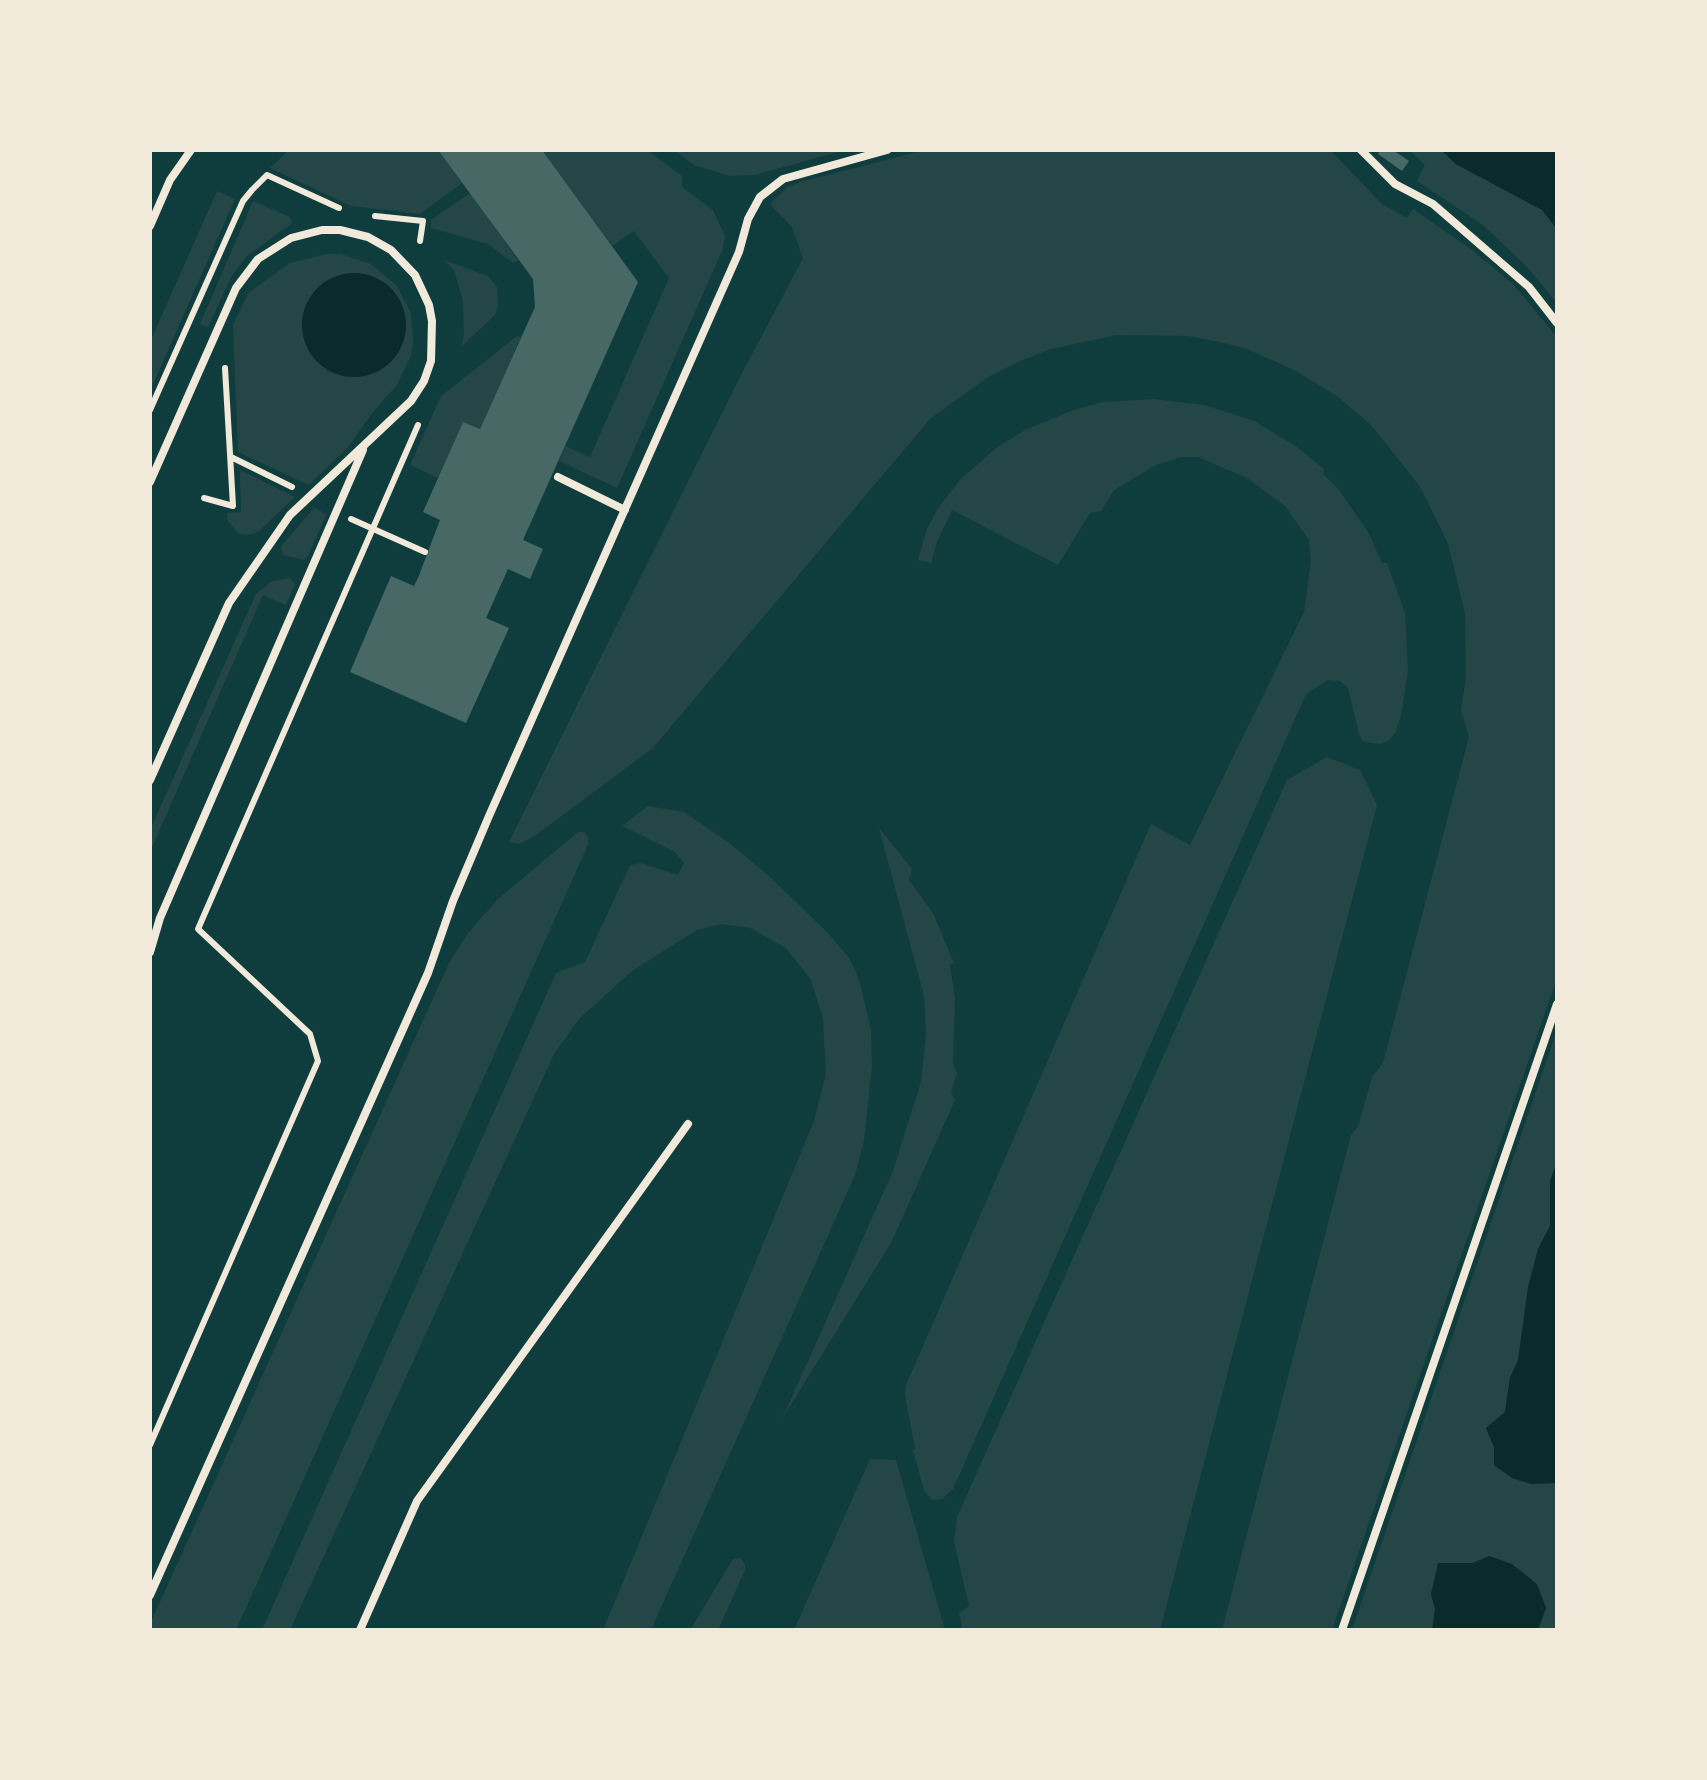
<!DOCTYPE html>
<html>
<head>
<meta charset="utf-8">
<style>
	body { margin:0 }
	#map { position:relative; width:1707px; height:1780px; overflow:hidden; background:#0f3d3e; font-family:Commissioner,sans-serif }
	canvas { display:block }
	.frame { position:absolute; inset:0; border:152px solid #f1e9da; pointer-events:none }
</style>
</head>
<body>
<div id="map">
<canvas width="1707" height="1780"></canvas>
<div class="frame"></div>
</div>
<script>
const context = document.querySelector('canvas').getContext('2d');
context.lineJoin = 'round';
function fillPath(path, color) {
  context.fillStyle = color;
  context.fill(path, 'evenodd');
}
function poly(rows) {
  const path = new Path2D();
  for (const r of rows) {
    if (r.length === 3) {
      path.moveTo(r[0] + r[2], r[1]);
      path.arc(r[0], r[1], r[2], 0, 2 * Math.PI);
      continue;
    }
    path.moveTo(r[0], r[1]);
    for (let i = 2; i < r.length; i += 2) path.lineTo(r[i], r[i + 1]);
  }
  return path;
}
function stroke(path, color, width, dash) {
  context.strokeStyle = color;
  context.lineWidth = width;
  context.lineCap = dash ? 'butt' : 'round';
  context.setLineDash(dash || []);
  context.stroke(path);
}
fillPath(poly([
	[289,150,438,150,462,183,420,214,351,206,270,168],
	[542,150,647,150,682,176,682,187,713,210,725,236,722,251,617,488,559,461,565,446,590,457,669,278,634,231,612,246],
	[674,150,845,150,755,175,730,176,694,165],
	[925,150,1330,150,1382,204,1407,218,1413,209,1472,250,1513,284,1557,337,1557,978,1332,1630,1222,1630,1351,1135,1358,1127,1372,1077,1383,1063,1469,737,1461,710,1466,677,1465,613,1448,544,1421,488,1372,426,1337,396,1294,370,1247,349,1220,342,1188,336,1117,335,1051,349,1020,361,988,377,930,419,653,748,536,835,520,844,509,842,740,377,803,258,792,227,770,204,787,187,800,182],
	[1409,150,1441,150,1456,164,1542,210,1557,229,1557,303,1526,266,1483,225,1417,181,1425,165],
	[217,191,235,199,150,391,150,342],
	[470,193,518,260,513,263,488,244,431,228,431,220],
	[253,201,290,217,292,223,246,257,231,277,208,327,200,324],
	[326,254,341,254,371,264,397,286,411,313,413,340,411,356,397,385,373,412,348,447,309,485,238,452,233,325,248,293,290,263],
	[405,331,401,347,391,361,377,372,360,377,343,376,326,370],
	[444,260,488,276,497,287,498,306,495,315,461,347,464,335,463,301,454,270],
	[517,336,521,337,480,429,463,422,438,478,410,465,441,396],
	[1154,399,1204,405,1254,421,1297,447,1324,469,1323,474,1339,490,1368,532,1382,563,1387,563,1405,613,1408,671,1401,715,1396,732,1389,740,1381,744,1371,743,1363,741,1359,734,1348,688,1340,681,1328,680,1306,694,953,1489,942,1499,932,1500,924,1490,913,1450,915,1449,905,1395,906,1385,1151,824,1190,845,1304,612,1311,560,1309,540,1285,506,1247,478,1198,457,1182,457,1156,465,1114,490,1101,511,1090,513,1058,565,952,510,937,542,931,563,918,560,927,529,938,508,959,481,996,448,1025,430,1071,411,1103,402],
	[240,470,295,497,258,532,247,535,238,533,228,521,227,513,241,512],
	[315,507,326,515,307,558,304,560,283,555,281,546],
	[290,578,295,584,286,605,263,595,150,852,150,830,256,594,272,581],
	[1327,757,1360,770,1377,805,1160,1630,963,1630,959,1613,969,1606,954,1541,957,1517,1287,780],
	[648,806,684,812,728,842,769,876,828,933,850,959,860,982,871,1031,872,1065,864,1141,855,1175,659,1612,651,1630,603,1630,814,1121,826,1074,823,1019,811,980,786,948,750,928,722,924,697,930,632,971,580,1018,554,1054,290,1630,262,1630,556,973,585,962,630,865,641,863,678,875,684,863,675,852,622,826],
	[879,828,912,869,909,880,933,913,954,963,950,965,955,998,953,1063,957,1073,951,1092,955,1100,891,1243,782,1419,893,1171,921,1082,926,1034,924,996],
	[578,832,585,832,588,838,588,845,236,1630,150,1630,150,1624,449,963,468,933,498,899],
	[1557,1030,1557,1161,1550,1182,1550,1226,1538,1249,1518,1360,1510,1378,1505,1412,1486,1428,1494,1447,1494,1465,1512,1478,1531,1484,1557,1483,1557,1630,1538,1630,1546,1608,1431,1594,1435,1609,1432,1630,1352,1630],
	[870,1459,896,1460,945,1630,794,1630],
	[740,1558,745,1564,745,1570,718,1630,690,1630,727,1569,733,1559]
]), '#244646');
fillPath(poly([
	[1441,150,1557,150,1557,229,1542,210,1456,164],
	[354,325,52],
	[1557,1161,1557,1483,1531,1484,1512,1478,1494,1465,1494,1447,1486,1428,1505,1412,1510,1378,1518,1360,1528,1287,1538,1249,1550,1226,1550,1182],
	[1489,1556,1512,1564,1537,1584,1546,1608,1538,1630,1432,1630,1435,1609,1431,1594,1438,1563,1473,1563]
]), '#0a2a2b');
fillPath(poly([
	[438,150,542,150,638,282,523,540,543,549,530,579,508,569,486,618,509,628,466,723,350,672,391,576,414,586,418,578,440,520,423,512,463,422,480,429,535,307,533,279],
	[1380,150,1393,150,1409,161,1402,171,1378,154]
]), '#486865');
stroke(poly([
	[375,216,423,221,420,241],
	[150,410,243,201,252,190,267,175,339,208],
	[231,457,292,487],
	[204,498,233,506,225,368],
	[351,519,425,552],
	[150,1445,318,1061,310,1034,198,929,418,425]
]), '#f1e9da', 6);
stroke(poly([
	[1361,150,1395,184,1433,204,1529,287,1557,323],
	[150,226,170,180,191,150],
	[558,477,625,510],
	[150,482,236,288,258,259,291,238,322,230,340,230,368,237,391,250,415,275,429,305,432,321,431,361,424,381,411,401,290,515,229,603,150,780],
	[150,952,160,918,363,450],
	[150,1595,428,973,453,901,489,816,739,252,748,219,760,197,783,179,887,150],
	[360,1630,417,1501,688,1124],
	[1342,1630,1557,1004]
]), '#f1e9da', 8);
</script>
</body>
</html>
